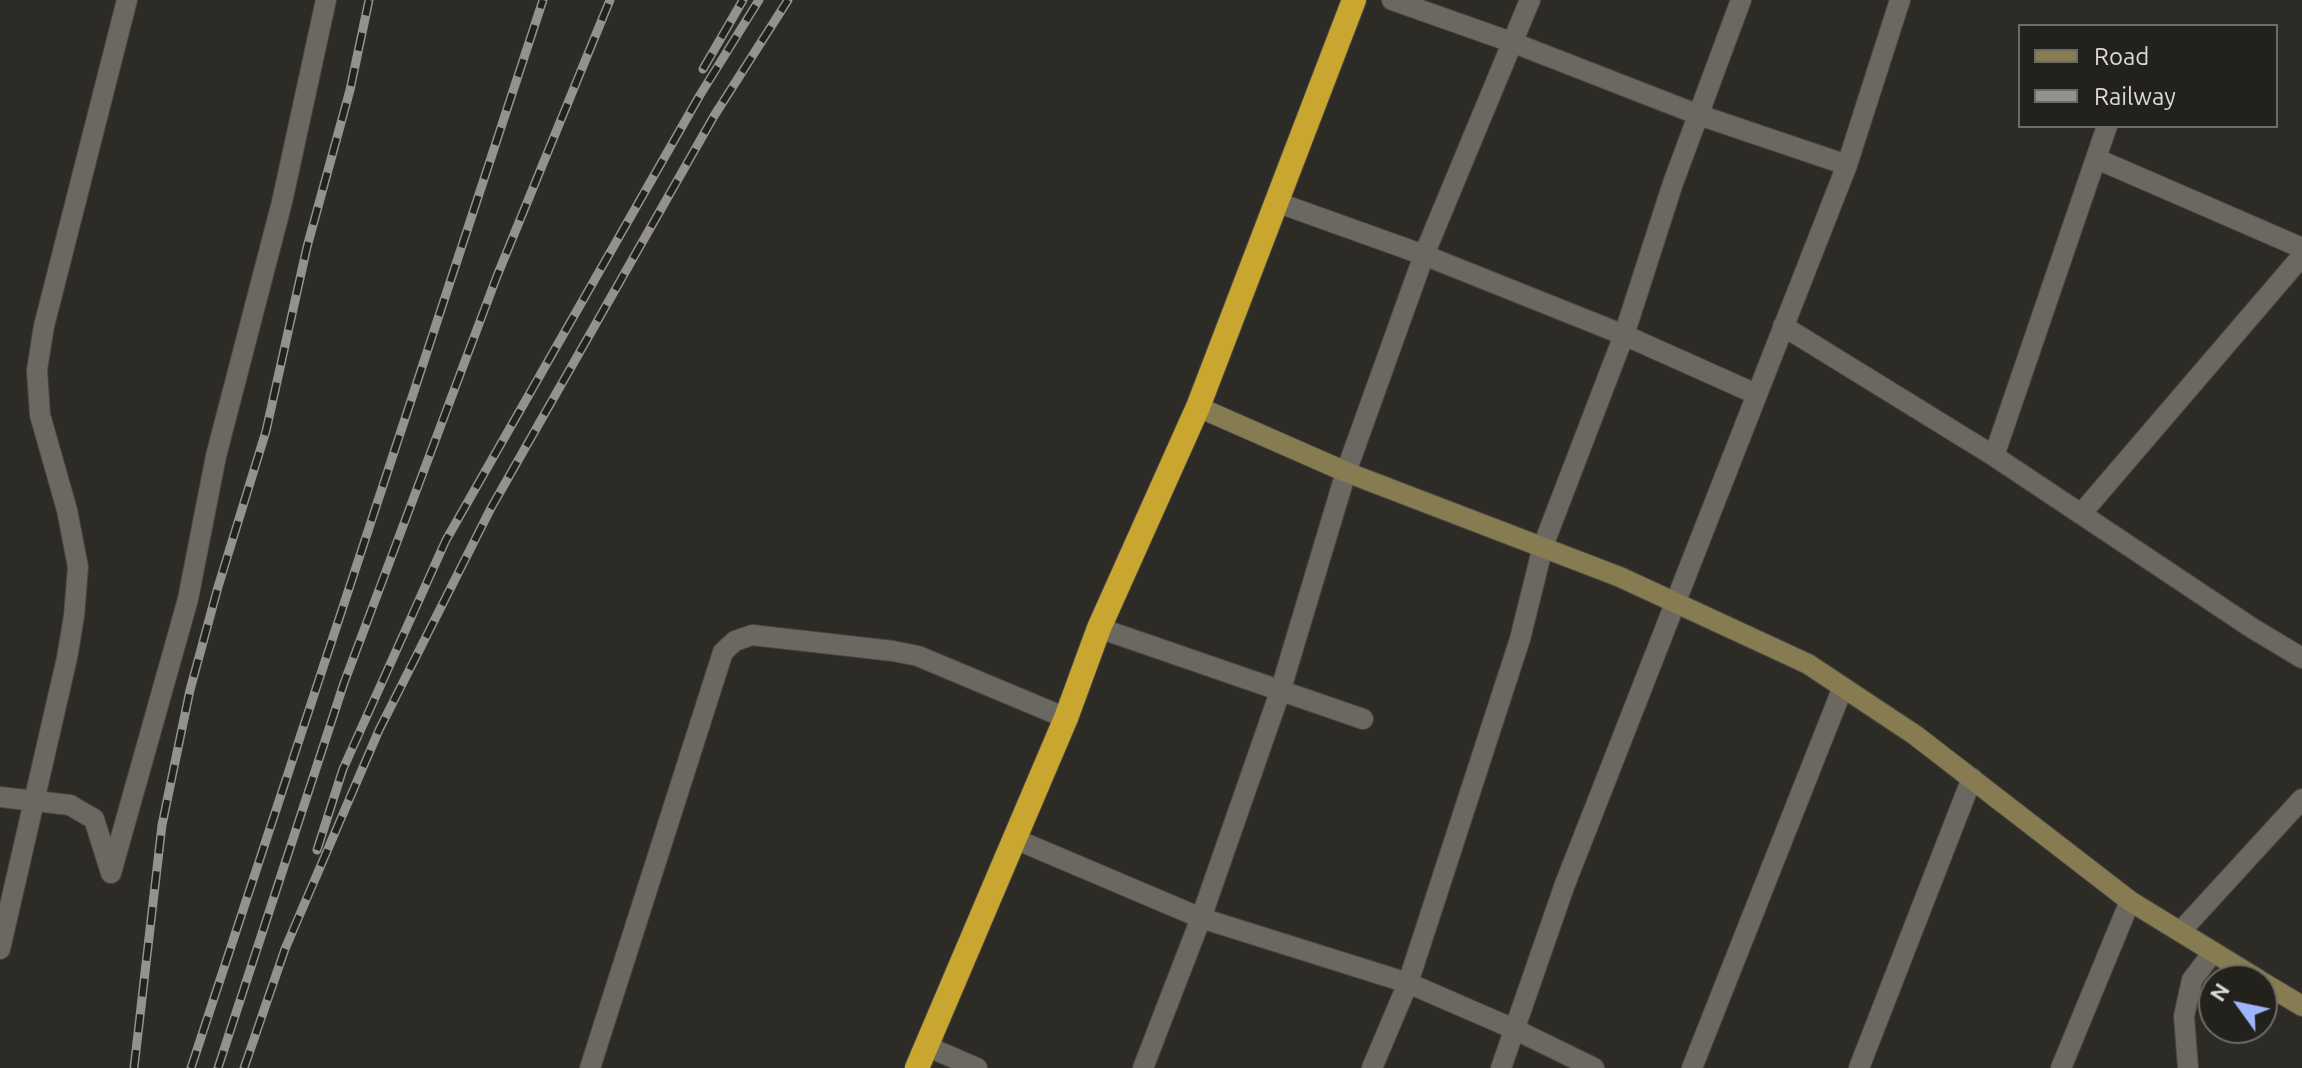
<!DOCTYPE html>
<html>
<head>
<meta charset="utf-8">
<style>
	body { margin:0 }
	#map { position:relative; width:2302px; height:1068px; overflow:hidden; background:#2d2b25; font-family:Ubuntu,sans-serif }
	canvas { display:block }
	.legend { position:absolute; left:2018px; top:24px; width:260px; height:104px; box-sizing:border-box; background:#23211b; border:2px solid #6c6b65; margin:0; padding:10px 14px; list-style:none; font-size:24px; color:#dad9d5 }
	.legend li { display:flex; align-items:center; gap:16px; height:40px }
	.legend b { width:40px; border:2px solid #6c6b65 }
	.north { position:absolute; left:2198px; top:964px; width:80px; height:80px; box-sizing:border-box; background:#23211b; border:2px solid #6c6b65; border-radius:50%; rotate:303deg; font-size:22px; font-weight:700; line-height:32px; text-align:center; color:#dad9d5 }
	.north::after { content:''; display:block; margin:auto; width:28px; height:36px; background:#9eb4fd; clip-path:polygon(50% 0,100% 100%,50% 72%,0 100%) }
</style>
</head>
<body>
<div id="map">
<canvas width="2302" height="1068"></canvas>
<ul class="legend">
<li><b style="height:10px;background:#877b52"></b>Road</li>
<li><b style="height:10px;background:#93928d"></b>Railway</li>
</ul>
<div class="north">N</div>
</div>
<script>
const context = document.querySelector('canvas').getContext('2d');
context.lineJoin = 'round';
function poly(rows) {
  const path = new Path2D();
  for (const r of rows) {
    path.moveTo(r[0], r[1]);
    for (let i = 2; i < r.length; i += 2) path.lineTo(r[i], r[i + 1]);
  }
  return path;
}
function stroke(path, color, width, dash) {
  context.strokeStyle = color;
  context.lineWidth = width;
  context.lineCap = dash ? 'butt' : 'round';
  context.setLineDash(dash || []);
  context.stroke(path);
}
const lane = poly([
	[590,1068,723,652,735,641,752,635,893,651,918,656,1066,718]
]);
const street = poly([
	[1392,0,1514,43,1699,115,1847,165],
	[2097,159,2302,248],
	[1276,202,1424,255,1624,335,1756,394],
	[1783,326,1994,456,2252,628,2302,658],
	[1994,456,2107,126],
	[2081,514,2302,256],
	[1099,628,1363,719],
	[0,797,70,805,94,819,111,873],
	[1015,839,1201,918,1408,983,1514,1029,1594,1068],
	[111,873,188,599,216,456,282,202,326,0],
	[2181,931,2302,799],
	[0,949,67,658,74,616,78,567,67,510,40,415,37,370,44,326,127,0],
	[926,1046,977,1068],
	[1143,1068,1201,918,1280,692,1346,472,1424,255,1530,0],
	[1372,1068,1408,983,1520,639,1543,546,1624,335,1673,183,1741,0],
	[1501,1068,1565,884,1847,165,1900,0],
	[1692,1068,1843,687],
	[1859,1068,1972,778],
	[2061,1068,2130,901],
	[2188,1068,2184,1016,2192,980,2213,952]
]);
const secondary = poly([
	[1198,407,1346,472,1620,577,1808,664,1915,735,2130,901,2259,980],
	[2262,982,2302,1006]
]);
const highway = poly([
	[917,1068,1066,718,1099,628,1198,407,1354,0]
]);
stroke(lane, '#484642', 22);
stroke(street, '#484642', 22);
stroke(secondary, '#484642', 22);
stroke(highway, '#484642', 26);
stroke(lane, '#6b6861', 20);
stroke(street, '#6b6861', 20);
stroke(secondary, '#877b52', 20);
stroke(highway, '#c9a630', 24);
const rail = poly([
	[703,69,743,0],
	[317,850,343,769,446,540,700,95,759,0],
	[134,1068,162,825,190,690,218,587,266,431,307,247,350,90,369,0],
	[191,1068,543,0],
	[218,1068,344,683,497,276,610,0],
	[244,1068,285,949,379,730,491,508,714,116,788,0]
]);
stroke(rail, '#93928d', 9);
stroke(rail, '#23211b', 6, [18]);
</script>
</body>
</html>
